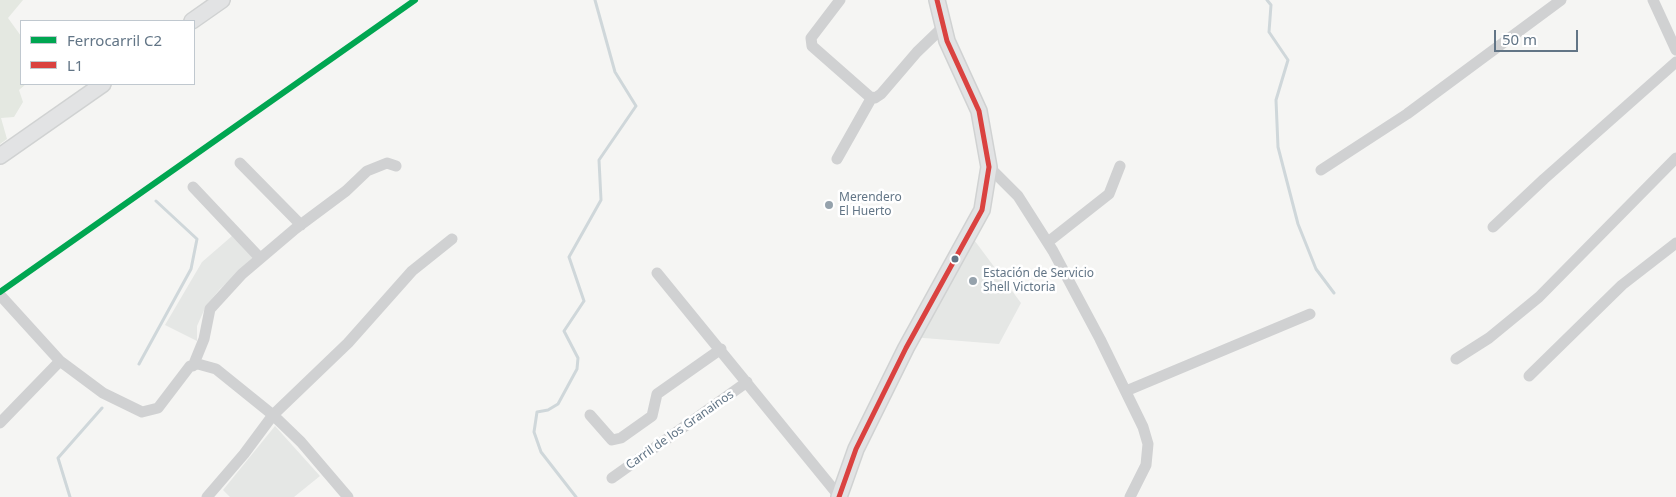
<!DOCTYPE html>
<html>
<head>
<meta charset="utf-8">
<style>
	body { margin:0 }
	#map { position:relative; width:1676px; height:497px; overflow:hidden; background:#f5f5f3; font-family:"Noto Sans",sans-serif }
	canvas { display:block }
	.legend { position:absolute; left:20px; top:20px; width:175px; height:65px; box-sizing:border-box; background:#fff; border:1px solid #c0c8cf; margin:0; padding:6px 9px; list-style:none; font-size:15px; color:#627586 }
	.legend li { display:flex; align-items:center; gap:10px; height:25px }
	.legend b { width:25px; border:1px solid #c0c8cf }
	.scale { position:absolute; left:1494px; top:30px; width:84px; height:22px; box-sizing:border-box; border:2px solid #627586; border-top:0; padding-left:6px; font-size:15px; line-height:18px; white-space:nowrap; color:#627586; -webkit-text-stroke:4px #fff; paint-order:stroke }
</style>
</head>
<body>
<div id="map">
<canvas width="1676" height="497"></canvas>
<ul class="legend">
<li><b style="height:6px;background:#00a651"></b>Ferrocarril C2</li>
<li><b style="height:6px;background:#da4240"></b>L1</li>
</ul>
<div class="scale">50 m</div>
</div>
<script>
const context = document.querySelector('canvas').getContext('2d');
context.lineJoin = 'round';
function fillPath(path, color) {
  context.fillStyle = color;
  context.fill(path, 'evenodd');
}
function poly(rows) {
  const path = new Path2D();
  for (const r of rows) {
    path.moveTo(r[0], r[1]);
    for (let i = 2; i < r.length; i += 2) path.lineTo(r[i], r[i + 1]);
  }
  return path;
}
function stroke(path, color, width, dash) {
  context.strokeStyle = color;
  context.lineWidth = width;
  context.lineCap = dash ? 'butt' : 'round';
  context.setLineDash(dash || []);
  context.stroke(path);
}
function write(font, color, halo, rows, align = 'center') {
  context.font = font + ' "Noto Sans",sans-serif';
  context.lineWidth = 5;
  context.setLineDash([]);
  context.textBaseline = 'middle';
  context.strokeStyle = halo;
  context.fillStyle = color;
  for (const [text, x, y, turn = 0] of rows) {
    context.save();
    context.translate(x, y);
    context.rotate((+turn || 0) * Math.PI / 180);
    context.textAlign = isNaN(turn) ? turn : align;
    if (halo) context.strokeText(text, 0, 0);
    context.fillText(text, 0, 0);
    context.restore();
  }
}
fillPath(poly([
	[969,233,1021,303,999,344,911,337],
	[232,236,255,258,220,289,206,306,197,326,197,341,165,325,202,262],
	[275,426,320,476,294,497,230,497,223,490]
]), '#e5e7e5');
fillPath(poly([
	[0,0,23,0,8,18,21,36,21,84,26,84,19,90,23,102,14,117,1,118,7,139,0,144]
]), '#e4e8e1');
stroke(poly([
	[1267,0,1271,5,1269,32,1288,60,1276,100,1278,147,1298,224,1316,269,1334,293],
	[139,364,191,269,197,239,156,201],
	[70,497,58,458,102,408],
	[576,497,541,452,534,432,537,412,548,410,558,404,577,369,578,358,564,331,584,301,569,257,601,200,599,160,636,106,615,72,595,0]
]), '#cfd7da', 3);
const major = poly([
	[192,21,222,0],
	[0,156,103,84],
	[839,497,856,449,906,348,982,210,989,167,979,111,947,41,937,0]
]);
stroke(major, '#d0d2d2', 18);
stroke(poly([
	[840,0,811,38,812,46,870,97,875,98,881,94,917,52,943,27],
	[1653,0,1676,50],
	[837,159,872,97],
	[240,163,301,225],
	[989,167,1018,196,1053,251,1100,339,1143,427,1148,444,1146,465,1130,497],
	[1321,170,1407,114,1561,0],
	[193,187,260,258],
	[1493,227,1544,179,1676,62],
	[1048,242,1109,194,1120,166],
	[657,273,839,496],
	[0,295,60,361,103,393,142,412,158,408,190,366,198,364,216,369,273,415,301,442,348,497],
	[1456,359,1489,338,1539,297,1676,158],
	[193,366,204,339,210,309,242,274,295,229,346,191,367,171,387,163,396,166],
	[1529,376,1622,285,1676,243],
	[1126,391,1310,314],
	[590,415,612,440,621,438,652,416,657,394,721,349],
	[0,423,60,361],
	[612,478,747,382],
	[207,497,244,454,273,415,348,343,412,271,452,239]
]), '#d0d1d2', 11);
stroke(major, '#e2e3e4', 15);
stroke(poly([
	[839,497,856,449,906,348,982,210,989,167,979,111,947,41,937,0]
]), '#da4240', 5);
stroke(poly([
	[0,292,415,0]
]), '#00a651', 6);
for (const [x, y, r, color] of [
	[829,205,5,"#95a2ac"],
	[955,259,4.5,"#627586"],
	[973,281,5,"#95a2ac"]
]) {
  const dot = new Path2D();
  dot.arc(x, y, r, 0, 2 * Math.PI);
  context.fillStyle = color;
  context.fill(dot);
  stroke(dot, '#fff', 2);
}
write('12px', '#627586', '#fff', [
	["Merendero",839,198],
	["El Huerto",839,212],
	["Estación de Servicio",983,274],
	["Shell Victoria",983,288]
], 'left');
write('12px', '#627586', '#fff', [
	["Carril de los Granainos",680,430,-35]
]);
</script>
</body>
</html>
